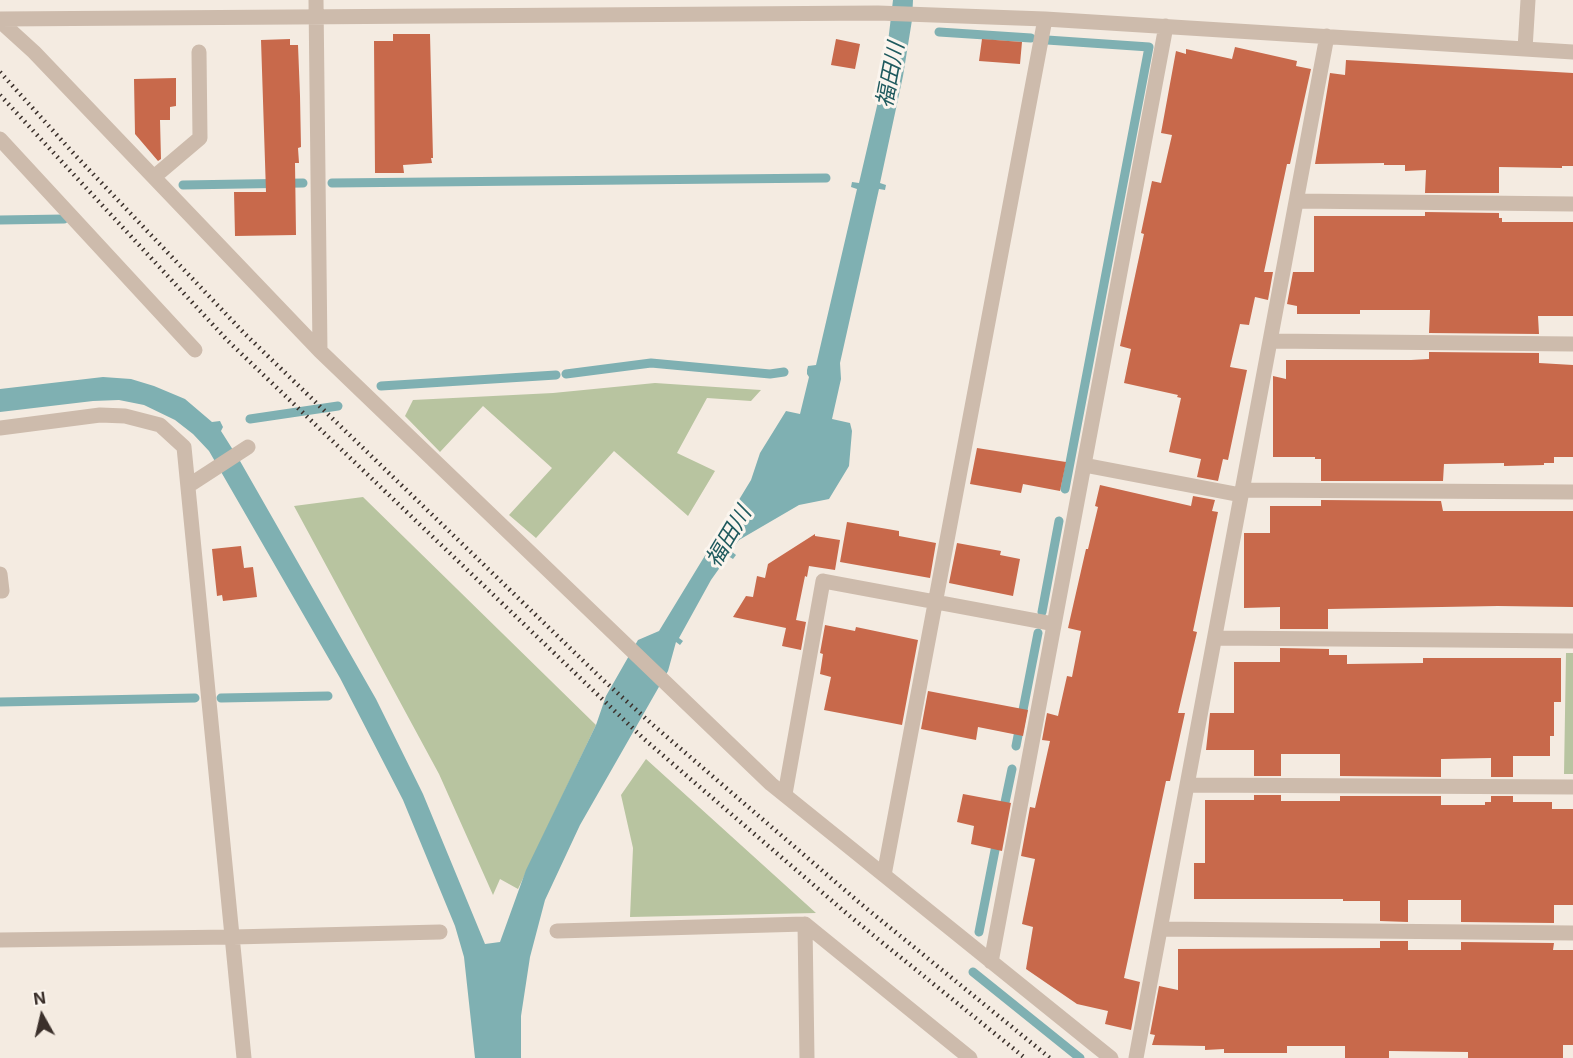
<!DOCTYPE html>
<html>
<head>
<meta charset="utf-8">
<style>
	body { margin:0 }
	#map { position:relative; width:1573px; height:1058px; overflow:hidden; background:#f4ebe1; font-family:Inter,sans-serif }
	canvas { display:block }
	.north { position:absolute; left:12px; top:986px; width:60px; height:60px; -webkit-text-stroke:4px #fbf5ee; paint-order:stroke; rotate:352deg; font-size:16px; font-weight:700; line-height:24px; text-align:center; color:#3b302b }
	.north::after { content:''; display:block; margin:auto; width:21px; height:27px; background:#3b302b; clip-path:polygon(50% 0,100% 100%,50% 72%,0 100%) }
</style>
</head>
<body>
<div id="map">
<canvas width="1573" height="1058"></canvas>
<div class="north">N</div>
</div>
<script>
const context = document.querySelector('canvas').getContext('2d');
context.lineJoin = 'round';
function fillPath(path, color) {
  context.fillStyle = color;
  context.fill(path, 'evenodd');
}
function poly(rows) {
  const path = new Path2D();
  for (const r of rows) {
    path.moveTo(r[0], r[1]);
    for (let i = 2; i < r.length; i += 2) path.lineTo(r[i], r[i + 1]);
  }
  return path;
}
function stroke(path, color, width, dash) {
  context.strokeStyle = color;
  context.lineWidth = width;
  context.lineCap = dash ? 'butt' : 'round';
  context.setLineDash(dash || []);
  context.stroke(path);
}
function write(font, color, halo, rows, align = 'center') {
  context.font = font + ' Inter,"Noto Sans JP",sans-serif';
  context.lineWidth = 6;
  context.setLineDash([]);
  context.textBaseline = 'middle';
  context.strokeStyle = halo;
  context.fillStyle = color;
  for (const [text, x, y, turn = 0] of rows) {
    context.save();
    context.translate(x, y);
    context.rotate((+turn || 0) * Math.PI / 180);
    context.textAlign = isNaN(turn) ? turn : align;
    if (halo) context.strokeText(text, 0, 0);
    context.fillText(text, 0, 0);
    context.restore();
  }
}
fillPath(poly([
	[655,383,761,390,751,401,707,398,677,453,715,471,688,516,614,451,536,538,509,515,552,468,483,406,440,452,405,416,413,400,553,393],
	[363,497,596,725,518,889,500,879,493,895,439,774,294,506],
	[1566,653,1573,653,1573,774,1564,774],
	[646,759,816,913,630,917,633,848,621,795]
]), '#b8c4a0');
fillPath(poly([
	[893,0,913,0,912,20,903,76,880,183,886,185,885,190,879,189,840,363,841,379,832,419,850,423,852,431,849,466,829,499,799,505,739,540,731,551,736,555,733,559,728,556,711,580,679,638,683,641,680,645,676,642,668,671,580,825,545,900,530,957,521,1016,521,1058,475,1058,464,957,455,926,403,800,340,678,209,451,193,434,175,420,144,405,119,400,93,401,0,412,0,389,103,377,131,379,154,386,185,399,212,422,220,421,223,427,221,431,240,461,376,699,423,794,485,944,500,942,526,870,596,725,606,696,638,640,659,631,751,480,760,453,786,411,800,414,809,377,807,374,807,370,808,366,816,365,857,189,851,187,852,182,859,183,884,76]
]), '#7fb0b2');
stroke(poly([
	[939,32,1031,38],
	[1047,40,1149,47,1065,489],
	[332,183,826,178],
	[183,185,303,183],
	[0,220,64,219],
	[566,374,651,363,770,374,784,372],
	[381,386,556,375],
	[250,419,338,406],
	[1042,612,1059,521],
	[221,698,328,696],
	[0,702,195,698],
	[1016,746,1038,633],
	[1003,812,1012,769],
	[979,932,997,840],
	[973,972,1080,1058]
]), '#7fb0b2', 9);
fillPath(poly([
	[393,34,430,34,433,158,431,158,432,163,403,165,404,173,375,173,374,41,393,41],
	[290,39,290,45,298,45,300,96,301,147,298,148,299,163,295,163,296,235,235,236,234,192,266,192,261,40],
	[836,39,860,44,855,69,831,65],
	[982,39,1022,42,1020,64,979,61],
	[1235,47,1297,61,1296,66,1311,69,1290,164,1287,164,1264,272,1273,272,1268,300,1255,297,1249,325,1240,324,1230,367,1247,370,1228,460,1223,459,1218,481,1197,477,1201,459,1169,452,1181,398,1177,397,1178,395,1124,383,1131,349,1120,346,1144,234,1141,233,1152,181,1161,183,1172,135,1161,133,1176,51,1186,54,1186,49,1232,59],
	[1346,60,1573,73,1573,166,1562,166,1562,168,1499,167,1499,193,1425,193,1426,170,1405,171,1405,165,1384,165,1384,163,1315,164,1330,73,1345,75],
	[176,78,176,106,170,107,170,120,160,120,161,159,158,161,135,134,134,79],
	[1425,212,1499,213,1499,218,1502,218,1502,222,1573,222,1573,316,1538,316,1539,334,1429,333,1430,310,1360,310,1360,314,1297,314,1297,306,1287,304,1293,272,1314,272,1314,216,1425,216],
	[1429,352,1539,353,1539,363,1573,365,1573,457,1554,457,1554,463,1544,463,1544,465,1504,466,1504,463,1444,464,1443,481,1321,481,1321,459,1315,459,1315,457,1273,457,1273,376,1286,379,1286,360,1411,360,1429,359],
	[977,448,1066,462,1060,491,1023,484,1021,493,970,484],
	[1100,485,1191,506,1193,496,1215,500,1212,511,1218,512,1193,631,1197,632,1178,713,1185,713,1170,781,1166,781,1124,978,1140,982,1131,1030,1105,1024,1108,1011,1077,1004,1026,969,1033,927,1022,924,1035,859,1021,856,1030,807,1035,808,1050,741,1042,740,1047,713,1058,716,1067,676,1072,677,1081,631,1068,628,1086,549,1088,549,1098,507,1095,506],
	[1321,500,1441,501,1443,511,1573,511,1573,607,1498,606,1328,609,1328,629,1280,629,1280,607,1244,608,1244,533,1270,533,1270,506,1321,506],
	[847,522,899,531,899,536,936,543,930,578,840,562],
	[815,534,815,536,840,540,835,570,809,566,807,577,805,576,796,620,806,622,801,650,782,646,786,628,733,617,746,596,753,597,757,576,765,578,768,564],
	[957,543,1001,551,1000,555,1020,559,1013,596,949,583],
	[241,546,244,568,253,567,257,597,223,601,222,595,217,596,212,549],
	[825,625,855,631,856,627,918,640,902,725,824,710,831,677,820,674,823,654,820,653],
	[1280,648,1329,649,1329,655,1347,655,1347,664,1423,663,1423,658,1561,658,1561,702,1554,702,1554,736,1550,736,1550,756,1513,756,1513,777,1491,777,1491,758,1441,759,1441,777,1340,776,1340,754,1281,754,1281,776,1254,776,1254,750,1206,750,1210,713,1234,713,1234,662,1280,662],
	[928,691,1028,710,1023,736,978,727,976,740,921,729],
	[963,794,1011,803,1002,851,971,844,974,826,957,822],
	[1254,795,1281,795,1281,801,1340,801,1340,796,1441,796,1441,805,1485,805,1485,802,1491,802,1491,796,1513,796,1513,802,1552,802,1552,809,1573,809,1573,905,1554,905,1554,923,1461,922,1461,900,1408,900,1408,922,1380,921,1380,901,1343,901,1343,899,1194,899,1194,863,1205,863,1205,800,1254,800],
	[1380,941,1408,941,1408,950,1461,950,1461,942,1554,943,1553,950,1573,950,1573,1045,1563,1045,1563,1058,1468,1058,1468,1052,1389,1051,1389,1058,1345,1058,1345,1046,1287,1046,1287,1053,1224,1053,1224,1049,1205,1050,1205,1046,1152,1045,1155,1035,1150,1034,1159,986,1178,990,1178,949,1380,948]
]), '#c8694b');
stroke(poly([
	[316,0,320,351],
	[0,19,878,13,1045,19,1573,52],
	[0,21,34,52,320,351,771,784,1111,1058],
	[1525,49,1528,0],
	[0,139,195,350],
	[154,177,200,138,199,52],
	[1296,201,1573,204],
	[1270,341,1573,344],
	[0,428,100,415,125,416,160,425,184,447,244,1058],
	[1084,465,1241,495],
	[188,486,248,447],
	[1242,490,1573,492],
	[0,574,2,591,0,591],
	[1215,638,1573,641],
	[1187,785,1573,787],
	[785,794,823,581,1054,624],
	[884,875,1045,19],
	[805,924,970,1058],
	[1160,929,1573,933],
	[557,931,805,924,807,1058],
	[0,940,233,937,440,932],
	[991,962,1166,26],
	[1136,1058,1327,36]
]), '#cdbbac', 15);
stroke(poly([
	[0,72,75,155,244,333,602,679,653,725,861,904,1050,1058],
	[0,95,228,341,644,739,852,918,1025,1058]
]), '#3b302b', 4.5, [1.5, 4.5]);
write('italic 22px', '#1f5a5e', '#fbf5ee', [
	["福田川",891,75,-79],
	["福田川",729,537,-59]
]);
</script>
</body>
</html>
